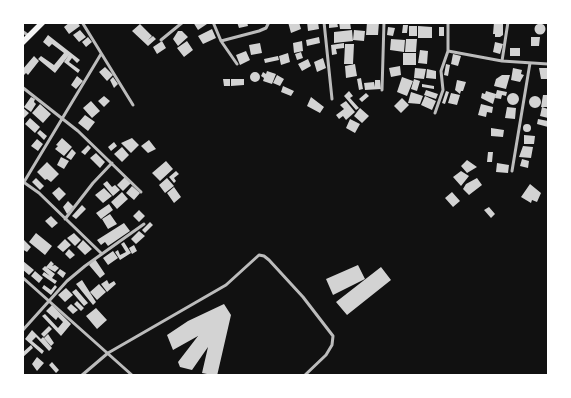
<!DOCTYPE html>
<html>
<head>
<meta charset="utf-8">
<style>
	body { margin:0 }
	#map { position:relative; width:571px; height:398px; overflow:hidden; background:#111; font-family:"Alegreya Sans",sans-serif }
	canvas { display:block }
	.frame { position:absolute; inset:0; border:24px solid #fff; pointer-events:none }
</style>
</head>
<body>
<div id="map">
<canvas width="571" height="398"></canvas>
<div class="frame"></div>
</div>
<script>
const context = document.querySelector('canvas').getContext('2d');
context.lineJoin = 'round';
function fillPath(path, color) {
  context.fillStyle = color;
  context.fill(path, 'evenodd');
}
function poly(rows) {
  const path = new Path2D();
  for (const r of rows) {
    if (r.length === 3) {
      path.moveTo(r[0] + r[2], r[1]);
      path.arc(r[0], r[1], r[2], 0, 2 * Math.PI);
      continue;
    }
    path.moveTo(r[0], r[1]);
    for (let i = 2; i < r.length; i += 2) path.lineTo(r[i], r[i + 1]);
  }
  return path;
}
function stroke(path, color, width, dash) {
  context.strokeStyle = color;
  context.lineWidth = width;
  context.lineCap = dash ? 'butt' : 'round';
  context.setLineDash(dash || []);
  context.stroke(path);
}
fillPath(poly([
	[70,22,77,22,80,26,69,34,64,27],
	[193,22,210,22,198,30],
	[237,22,247,22,248,26,239,28],
	[288,22,299,22,301,29,291,33],
	[307,22,318,22,319,29,308,31],
	[329,22,337,22,338,27,329,28],
	[339,22,350,22,351,29,340,29],
	[367,22,379,22,378,35,366,35],
	[494,22,503,22,503,35,500,37,495,37,495,34,493,34],
	[540,29,5.5],
	[140,24,152,36,148,40,153,36,156,39,148,46,132,31],
	[403,25,408,25,407,33,402,33],
	[409,26,417,26,417,36,409,36],
	[418,26,432,27,432,38,418,38],
	[388,27,395,28,393,36,387,35],
	[439,27,444,27,444,36,439,36],
	[212,29,216,38,203,44,198,36],
	[80,30,86,37,79,42,73,35],
	[352,30,353,41,334,43,334,32],
	[354,30,365,31,364,41,353,40],
	[178,31,182,31,188,37,178,46,173,39],
	[48,35,80,60,77,63,72,58,69,62,80,70,78,73,64,62,69,55,55,73,38,59,41,56,54,65,64,53,52,44,49,47,43,42],
	[88,37,92,42,86,47,82,42],
	[319,37,320,43,307,46,306,40],
	[531,37,540,37,539,46,531,46],
	[391,39,405,40,404,52,390,50],
	[406,39,417,39,416,52,405,52],
	[162,41,166,48,157,54,153,47],
	[187,41,193,50,184,57,177,48],
	[302,41,303,51,294,53,293,43],
	[495,42,503,44,500,54,493,52],
	[260,43,262,53,251,55,249,45],
	[344,43,344,48,336,49,337,54,332,55,331,45],
	[345,44,354,44,353,64,344,64],
	[510,48,520,48,520,56,510,56],
	[420,50,428,51,427,64,418,63],
	[246,51,250,60,240,65,236,55],
	[301,52,303,58,297,60,295,54],
	[288,53,290,62,281,65,279,56],
	[403,53,416,53,416,65,403,65],
	[453,54,461,56,458,66,451,64],
	[34,56,39,61,28,75,26,73,22,77,22,70],
	[278,56,279,60,265,63,264,59],
	[323,58,326,68,317,72,314,62],
	[308,59,311,66,302,71,298,64],
	[355,64,357,76,346,78,345,66],
	[446,64,450,65,448,76,444,75],
	[400,66,401,75,391,77,389,68],
	[105,67,113,75,107,81,99,72],
	[415,68,426,69,424,79,414,78],
	[513,68,522,70,521,74,524,75,520,82,511,80],
	[539,68,548,68,548,79,541,79],
	[427,69,436,71,436,79,426,78],
	[267,71,276,74,272,84,263,81,264,78,261,76,263,72,266,74],
	[255,77,5],
	[277,75,284,79,280,86,273,83],
	[502,75,510,75,506,89,494,86,496,79],
	[77,76,83,81,76,89,71,85],
	[113,77,118,84,114,88,110,80],
	[402,77,413,81,407,96,397,92],
	[361,78,363,89,359,90,357,79],
	[223,79,230,79,230,86,224,86],
	[231,79,244,79,244,85,231,86],
	[414,79,420,81,417,91,411,89],
	[375,80,380,80,381,89,365,90,364,83,374,82,375,87],
	[457,80,466,82,463,91,461,91,460,94,455,90],
	[422,84,434,86,434,89,422,87],
	[283,86,294,91,291,96,281,92],
	[426,90,438,94,436,99,424,95],
	[497,90,507,92,506,96,502,95,501,99,495,98],
	[349,91,353,96,350,98,359,108,356,110,344,96],
	[446,91,449,92,445,104,442,103],
	[486,91,496,94,493,104,481,98,482,93,485,94],
	[411,92,423,96,420,104,408,103],
	[366,93,369,96,362,102,359,99],
	[451,93,460,95,457,105,448,103],
	[513,99,6],
	[543,95,548,95,548,107,541,107],
	[104,96,110,101,104,107,98,101],
	[425,96,436,101,432,110,421,105],
	[535,102,6],
	[31,97,35,99,34,102,36,104,31,112,24,107],
	[311,97,324,107,320,113,307,106],
	[402,98,409,105,401,113,394,106],
	[91,101,100,111,92,118,83,108],
	[346,101,355,112,346,120,343,116,339,119,336,115,344,109,340,105],
	[40,104,51,114,43,123,32,113],
	[481,104,493,107,492,113,487,112,486,117,478,115],
	[22,107,29,113,22,120],
	[507,107,516,108,515,119,505,118],
	[542,107,548,109,548,118,540,116],
	[360,108,369,116,362,123,354,116],
	[85,115,95,122,88,131,78,123],
	[30,118,40,127,35,133,25,124],
	[350,119,360,124,355,133,346,128],
	[538,119,548,121,548,127,537,124],
	[527,128,4],
	[491,128,504,130,503,137,491,136],
	[40,130,47,136,44,140,37,133],
	[524,135,535,136,534,144,524,144],
	[62,138,72,147,64,156,55,149,58,146,56,145],
	[132,138,139,145,131,153,121,143],
	[37,139,43,144,38,151,31,146],
	[149,140,156,149,148,153,141,146],
	[114,142,117,146,111,151,108,147],
	[88,145,91,148,85,155,81,152],
	[523,146,533,147,531,158,519,157],
	[122,147,129,155,122,162,114,154],
	[72,149,76,153,71,160,66,157],
	[488,152,493,152,492,162,487,162],
	[96,153,105,162,100,168,90,158],
	[61,157,69,161,64,169,57,165],
	[522,159,529,161,528,168,520,166],
	[467,160,477,167,467,173,461,166],
	[166,161,173,169,160,181,152,173],
	[47,162,59,174,51,182,47,179,45,180,37,172],
	[497,163,509,165,508,173,496,172],
	[176,171,179,174,174,178,176,181,174,183,169,177],
	[461,171,469,176,461,186,453,177],
	[125,177,131,183,123,191,117,185],
	[36,178,44,186,40,190,32,182],
	[167,178,174,186,165,193,159,185],
	[477,178,482,185,469,195,463,189,466,184],
	[107,181,112,187,115,185,120,190,113,196,103,184],
	[530,184,541,193,537,202,532,200,531,203,521,197],
	[132,186,140,193,134,200,126,193],
	[59,187,66,194,59,201,52,193],
	[174,187,181,197,174,203,167,193],
	[104,188,112,196,103,203,95,195],
	[122,192,128,199,117,209,111,202],
	[452,192,460,201,453,207,445,198],
	[68,201,74,207,67,214,63,207],
	[109,204,113,210,101,219,96,213],
	[82,205,86,209,76,219,72,216],
	[489,207,495,214,491,218,484,210],
	[139,210,145,216,139,222,133,216],
	[110,214,117,224,108,229,102,219],
	[51,216,58,223,52,228,45,221],
	[150,222,153,225,145,233,142,230],
	[124,223,130,231,108,246,105,242,101,245,97,240],
	[139,231,145,236,136,244,131,239],
	[36,233,52,246,45,255,29,242],
	[74,233,81,240,75,246,67,238],
	[65,239,71,245,63,252,57,247],
	[24,240,31,247,27,252,22,249],
	[83,240,92,249,85,255,77,247],
	[124,242,131,253,120,260,115,252,118,250,120,255,126,252,121,244],
	[134,245,137,251,132,254,129,248],
	[69,249,75,255,70,259,65,254],
	[113,251,118,258,108,265,103,258],
	[95,259,105,274,100,278,89,265],
	[23,261,34,270,29,275,22,269],
	[51,261,54,264,52,266,55,265,59,268,55,272,46,267],
	[358,265,365,279,333,295,326,279],
	[45,266,55,274,52,278,57,281,55,284,42,275,44,272,50,276,42,269],
	[381,267,391,280,347,315,336,302],
	[60,269,66,273,63,278,57,273],
	[35,271,43,278,39,283,31,276],
	[82,280,96,302,93,305,76,284],
	[107,280,109,284,114,281,116,284,107,292,101,284],
	[99,284,106,292,97,300,90,292],
	[44,285,51,290,55,285,57,287,51,295,42,288],
	[66,288,73,295,65,302,58,295],
	[76,289,88,303,84,306,72,292],
	[77,301,84,308,81,311,74,304],
	[71,304,78,310,73,314,67,308],
	[224,304,231,315,217,376,202,373,208,347,192,370,180,367,178,362,198,336,173,350,167,335,188,321],
	[52,305,71,324,61,336,42,316,45,314,58,328,63,322,58,317,56,320,46,311],
	[96,308,107,320,97,329,86,316],
	[49,326,52,329,44,337,41,334],
	[32,330,41,339,43,337,52,348,49,351,36,337,32,341,44,351,42,354,25,339],
	[48,334,54,343,51,346,44,338],
	[31,345,33,348,22,358,22,353],
	[37,357,44,363,37,371,32,364],
	[52,362,59,370,56,373,49,365]
]), '#d3d3d3');
stroke(poly([
	[82,22,133,105],
	[213,22,221,41,237,64],
	[324,22,332,99],
	[22,31,29,36],
	[161,40,183,22],
	[221,41,259,31,266,28,269,22],
	[448,51,502,61,548,64],
	[502,61,508,22],
	[22,87,78,131,141,192],
	[382,90,384,22],
	[435,113,443,90,441,71,448,51,448,22],
	[512,171,530,63],
	[22,181,39,193,102,254],
	[24,182,101,54],
	[65,219,93,183,112,163],
	[22,277,133,376],
	[22,331,67,281,85,266,144,224],
	[81,376,108,353,226,285,259,255,264,256,269,260,303,297,333,336,332,345,326,355,304,376]
]), '#bcbcbc', 3);
stroke(poly([
	[22,43,43,22]
]), '#f5f5f5', 5.5);
</script>
</body>
</html>
